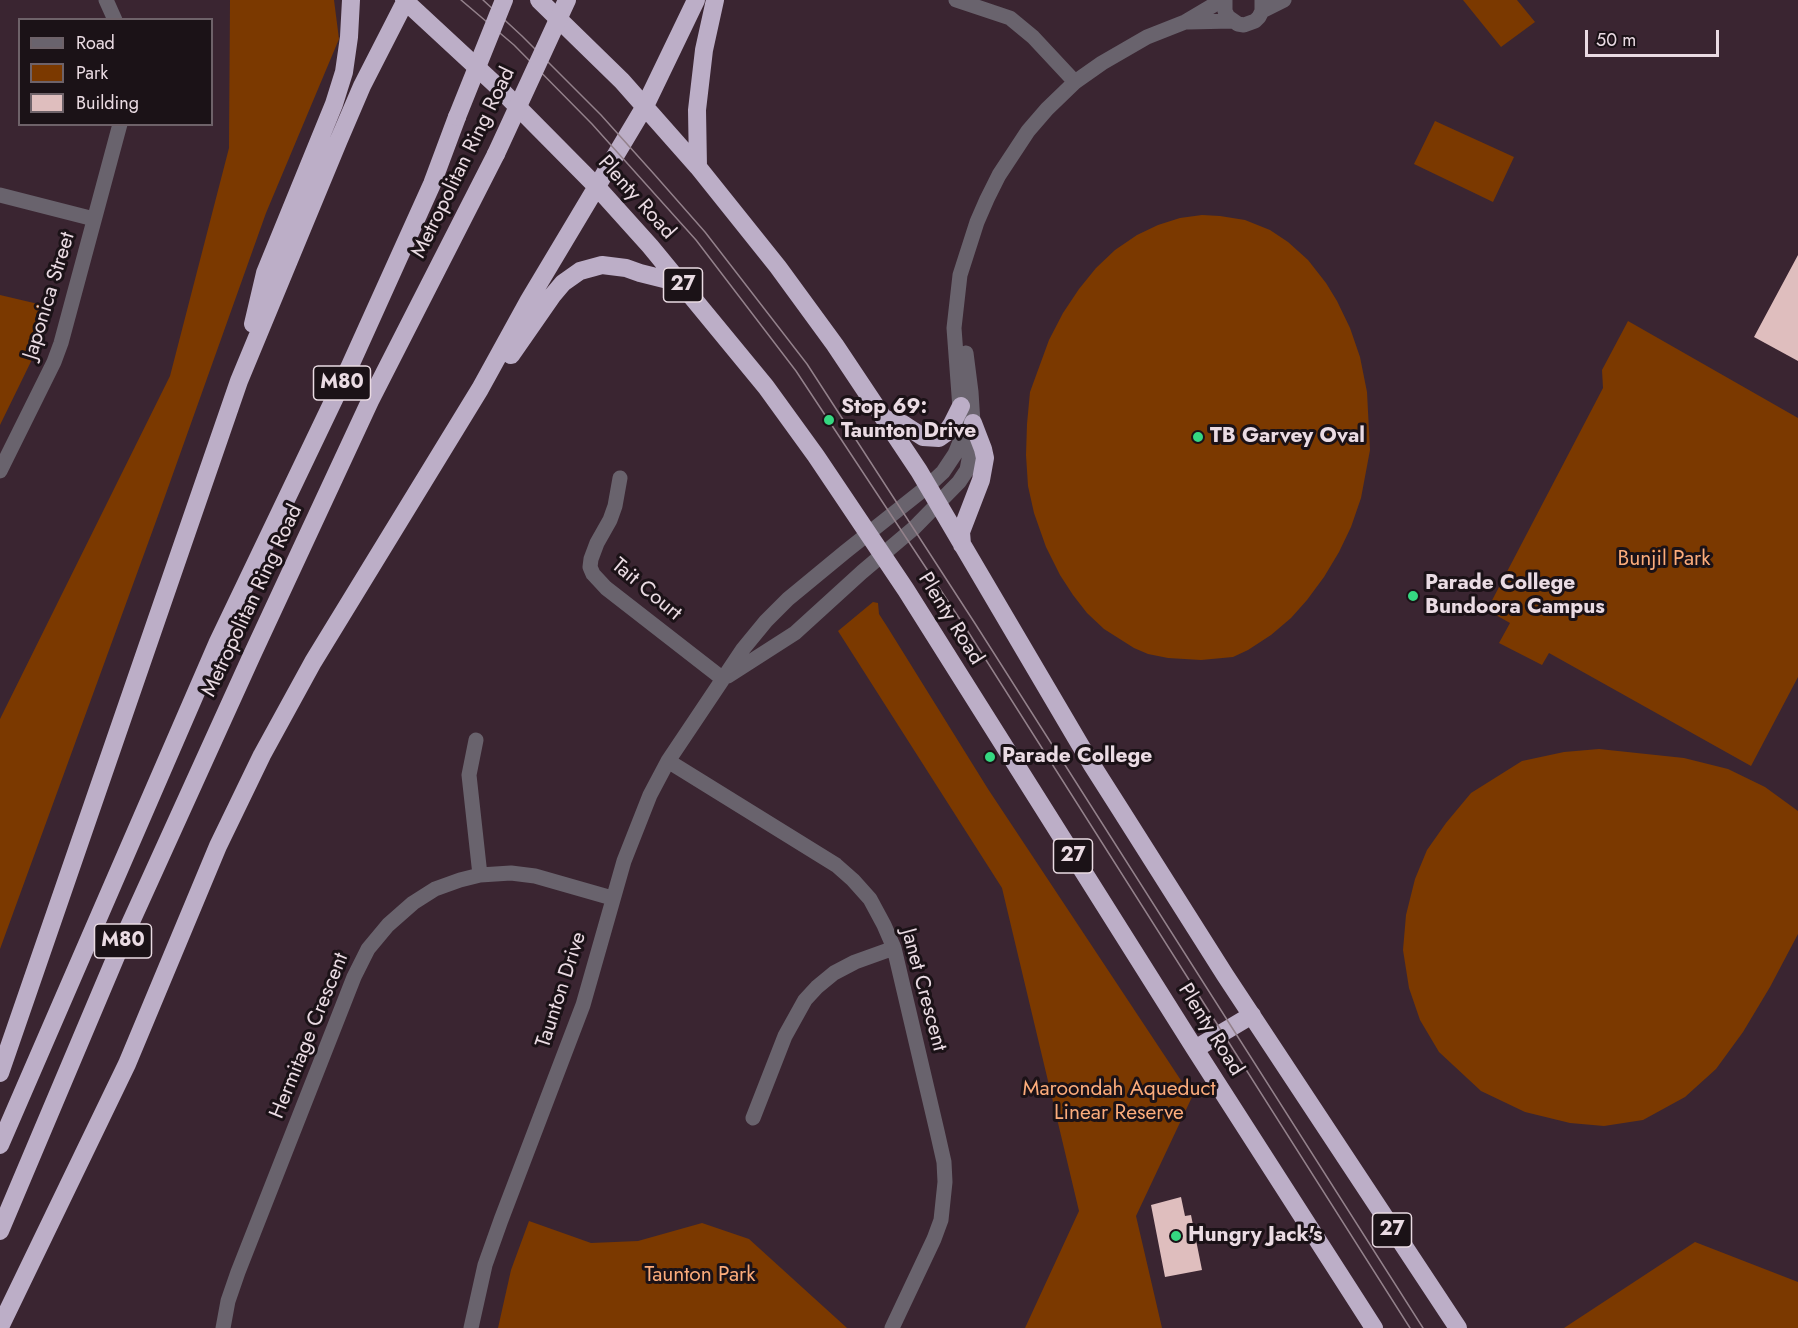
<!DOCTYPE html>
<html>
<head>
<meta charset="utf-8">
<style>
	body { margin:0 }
	#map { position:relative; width:1798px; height:1328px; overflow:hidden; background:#3a2531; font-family:Jost,sans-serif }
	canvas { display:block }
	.legend { position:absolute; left:18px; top:18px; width:195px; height:108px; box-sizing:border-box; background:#1b1217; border:2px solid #6e6269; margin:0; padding:8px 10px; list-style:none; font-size:18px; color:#eadbe3 }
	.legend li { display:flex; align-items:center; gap:12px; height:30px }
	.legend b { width:30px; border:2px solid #6e6269 }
	.scale { position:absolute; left:1585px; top:30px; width:134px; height:27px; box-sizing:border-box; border:3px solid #eadbe3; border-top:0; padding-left:8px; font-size:18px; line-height:21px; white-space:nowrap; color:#eadbe3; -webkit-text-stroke:4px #1b1217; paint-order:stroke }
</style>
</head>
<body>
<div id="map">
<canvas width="1798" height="1328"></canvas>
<ul class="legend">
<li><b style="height:8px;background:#69636d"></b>Road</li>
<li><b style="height:16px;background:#7b3900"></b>Park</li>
<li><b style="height:16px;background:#dfbebe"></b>Building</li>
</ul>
<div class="scale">50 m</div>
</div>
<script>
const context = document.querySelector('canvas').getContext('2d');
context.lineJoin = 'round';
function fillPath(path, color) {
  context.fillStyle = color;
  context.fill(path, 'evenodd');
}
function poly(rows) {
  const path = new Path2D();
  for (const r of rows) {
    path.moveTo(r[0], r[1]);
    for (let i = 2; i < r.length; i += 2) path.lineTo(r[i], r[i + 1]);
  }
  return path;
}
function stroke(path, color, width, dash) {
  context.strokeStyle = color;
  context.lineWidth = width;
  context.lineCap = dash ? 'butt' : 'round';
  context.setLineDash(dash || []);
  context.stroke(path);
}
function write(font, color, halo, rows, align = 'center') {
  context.font = font + ' Jost,sans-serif';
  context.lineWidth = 6;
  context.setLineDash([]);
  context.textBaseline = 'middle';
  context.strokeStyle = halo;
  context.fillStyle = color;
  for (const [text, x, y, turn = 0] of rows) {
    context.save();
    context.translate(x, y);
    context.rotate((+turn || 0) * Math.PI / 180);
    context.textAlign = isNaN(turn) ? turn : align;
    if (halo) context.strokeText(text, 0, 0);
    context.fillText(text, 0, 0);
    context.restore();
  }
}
fillPath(poly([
	[230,0,334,0,339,39,266,213,159,513,0,949,0,719,170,376,229,148],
	[1463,0,1517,0,1535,22,1501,47],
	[1435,121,1514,157,1493,202,1414,164],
	[1202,215,1220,216,1245,220,1270,230,1288,242,1308,260,1326,283,1337,301,1350,328,1360,357,1367,392,1370,450,1361,498,1351,527,1339,552,1324,577,1307,600,1291,618,1271,635,1248,650,1233,657,1201,660,1168,658,1148,654,1134,648,1104,629,1087,613,1073,595,1060,575,1046,547,1034,513,1028,486,1026,455,1027,424,1030,392,1049,340,1063,313,1079,289,1096,268,1115,250,1137,235,1158,225,1180,218],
	[0,295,51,307,41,341,0,425],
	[1628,321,1798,418,1798,677,1751,766,1549,653,1542,665,1499,643,1510,623,1487,610,1603,388,1602,370],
	[873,602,878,603,879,614,888,628,988,789,1192,1097,1136,1216,1162,1328,1025,1328,1079,1211,1002,888,838,631],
	[1599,749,1684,758,1728,769,1765,787,1798,811,1798,934,1770,987,1743,1032,1716,1069,1685,1097,1643,1120,1604,1126,1570,1123,1525,1112,1481,1091,1439,1052,1420,1020,1409,988,1403,950,1406,915,1415,879,1427,850,1446,823,1471,793,1522,761,1564,752],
	[529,1221,591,1243,638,1241,702,1223,749,1239,847,1328,498,1328,511,1270],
	[1695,1242,1798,1282,1798,1328,1564,1328]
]), '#7b3900');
fillPath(poly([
	[1798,255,1798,361,1754,337],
	[1181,1197,1185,1216,1191,1215,1202,1270,1165,1277,1151,1205]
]), '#dfbebe');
stroke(poly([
	[106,0,115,20],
	[956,0,1010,18,1033,37,1075,82],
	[1225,0,1225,11,1228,17,1238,24,1244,25,1255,21,1259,17,1262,11,1262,0],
	[1262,11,1284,0],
	[1188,22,1232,21],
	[0,195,94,219],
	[0,471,54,362,61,343,120,124],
	[620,478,615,506,610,520,597,543,591,559,590,567,593,574,606,588,723,679],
	[728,676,795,633,862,572,914,528,959,482,967,470,971,449,973,423,971,392,966,353],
	[476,740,469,775,480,875],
	[668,761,836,865,853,880,870,899,884,925,894,948,937,1131,944,1162,945,1182,941,1220,934,1239,892,1328],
	[753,1118,785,1036,805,1000,817,987,834,973,855,962,894,948],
	[223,1328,228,1301,238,1272,354,977,368,949,388,925,413,903,435,889,460,880,480,875,511,873,535,876,612,898],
	[471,1328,485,1265,501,1220,583,1005,624,861,650,795,668,761,743,649,766,621,788,599,845,552,928,486,943,472,955,454,960,442,961,422,954,328,960,275,977,222,987,199,999,175,1028,131,1047,109,1075,82,1102,63,1147,37,1185,22,1222,0]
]), '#69636d', 15);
stroke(poly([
	[404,0,498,87,596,186,650,246,766,387,816,456,906,590,1195,1049,1374,1328],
	[539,0,622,81,698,167,778,267,835,345,919,471,1092,765,1120,809,1225,975,1458,1328],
	[698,167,697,110,704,50,715,0],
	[253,324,265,273,334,104,344,72,349,37,351,0],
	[511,355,552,296,563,283,580,271,602,265,626,268,640,273,680,283],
	[885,419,903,424,923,437,939,438,946,433,952,424,961,406],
	[962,545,961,532,981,480,985,458,983,449,973,423],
	[1195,1049,1252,1015],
	[0,1073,239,381,338,142,362,86,406,0],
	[0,1145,217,644,349,368,432,184,457,117],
	[0,1231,125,935,252,655,370,401,496,154],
	[0,1327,127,1064,218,846,262,755,313,662,480,389,529,300,645,106,696,0]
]), '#bcaec7', 18);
stroke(poly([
	[461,0,514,45,592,124,696,240,796,371,967,630,1410,1328],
	[483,0,522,36,601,115,654,174,705,232,807,364,976,625,1423,1328]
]), '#93818b', 1.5);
stroke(poly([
	[457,117,504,0],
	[496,154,567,0]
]), '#bcaec7', 18);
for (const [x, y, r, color] of [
	[829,420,6,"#35d881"],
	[1198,437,6,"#35d881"],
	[1413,596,6,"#35d881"],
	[990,757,6,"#35d881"],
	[1176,1236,6,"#35d881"]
]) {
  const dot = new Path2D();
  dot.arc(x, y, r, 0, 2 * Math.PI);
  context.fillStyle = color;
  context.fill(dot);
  stroke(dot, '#1b1217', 2);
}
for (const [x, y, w] of [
	[683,285,39],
	[342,383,57],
	[1073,856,39],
	[123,941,57],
	[1392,1230,39]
]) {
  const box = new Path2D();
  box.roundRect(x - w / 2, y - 17, w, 34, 4.5);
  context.fillStyle = '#1b1217';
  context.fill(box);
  stroke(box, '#eadbe3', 1.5);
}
write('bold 20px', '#eadbe3', null, [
	["27",683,285],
	["M80",342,383],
	["27",1073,856],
	["M80",123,941],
	["27",1392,1230]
]);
write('21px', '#eadbe3', '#1b1217', [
	["Metropolitan Ring Road",464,163,-64],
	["Plenty Road",636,198,48],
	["Japonica Street",50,296,-73],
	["Tait Court",646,590,40],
	["Metropolitan Ring Road",253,601,-65],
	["Plenty Road",950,619,58],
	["Taunton Drive",562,990,-72],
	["Janet Crescent",923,990,75],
	["Plenty Road",1210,1030,58],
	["Hermitage Crescent",310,1036,-68]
]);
write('bold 21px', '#eadbe3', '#1b1217', [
	["Stop 69:",841,408],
	["Taunton Drive",841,432],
	["TB Garvey Oval",1210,437],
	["Parade College",1425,584],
	["Bundoora Campus",1425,608],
	["Parade College",1002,757],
	["Hungry Jack's",1188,1236]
], 'left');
write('21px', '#fcac7b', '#1b1217', [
	["Bunjil Park",1664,560],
	["Maroondah Aqueduct",1119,1090],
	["Linear Reserve",1119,1114],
	["Taunton Park",700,1276]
]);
</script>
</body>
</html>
